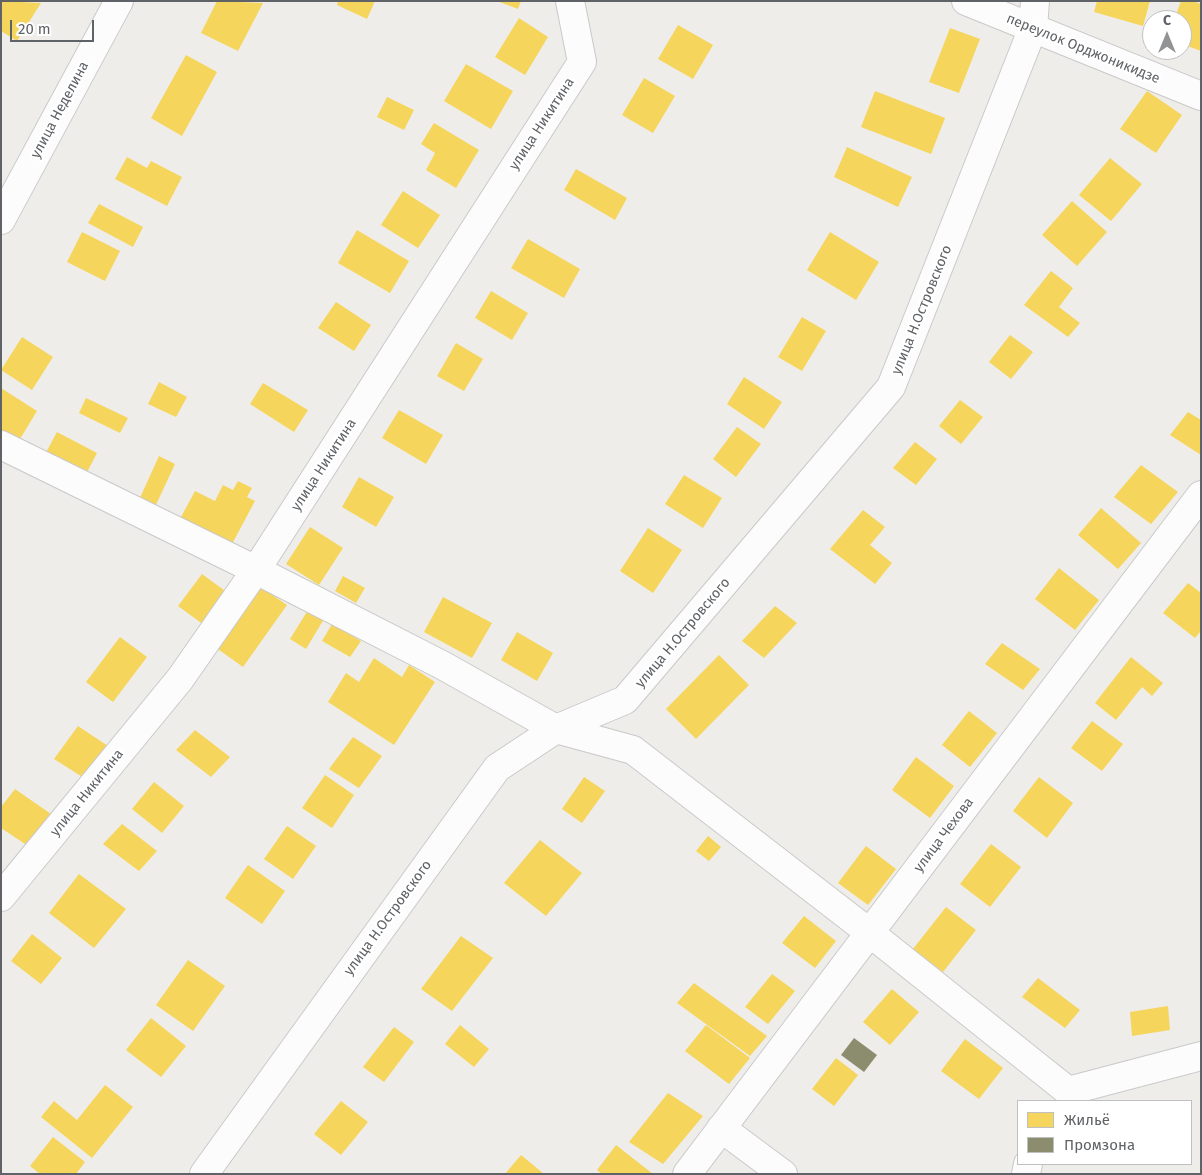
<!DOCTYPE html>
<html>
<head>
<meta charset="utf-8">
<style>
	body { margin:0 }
	#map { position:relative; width:1202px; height:1175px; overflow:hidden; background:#eeedea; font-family:"Fira Sans",sans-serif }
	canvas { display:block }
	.frame { position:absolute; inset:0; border:2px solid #5f6266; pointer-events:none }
	.legend { position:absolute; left:1017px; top:1100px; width:175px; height:65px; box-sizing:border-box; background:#fff; border:1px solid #bfc0c2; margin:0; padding:6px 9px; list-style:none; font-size:15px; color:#5f6266 }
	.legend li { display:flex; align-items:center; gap:10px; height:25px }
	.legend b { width:25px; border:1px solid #bfc0c2 }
	.north { position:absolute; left:1142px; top:10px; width:50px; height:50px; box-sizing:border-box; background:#fff; border:1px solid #bfc0c2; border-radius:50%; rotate:0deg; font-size:14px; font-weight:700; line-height:20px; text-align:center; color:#5f6266 }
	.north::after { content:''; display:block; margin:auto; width:18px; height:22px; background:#919394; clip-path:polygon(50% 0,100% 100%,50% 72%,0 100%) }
	.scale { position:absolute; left:10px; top:20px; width:84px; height:22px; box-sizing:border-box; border:2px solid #5f6266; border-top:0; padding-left:6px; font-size:15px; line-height:18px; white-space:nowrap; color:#5f6266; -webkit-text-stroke:4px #fff; paint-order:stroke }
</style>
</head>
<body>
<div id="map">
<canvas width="1202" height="1175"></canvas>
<div class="frame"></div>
<ul class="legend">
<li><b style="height:14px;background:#f6d55c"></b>Жильё</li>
<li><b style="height:14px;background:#8c8c6e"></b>Промзона</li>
</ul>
<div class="north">С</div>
<div class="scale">20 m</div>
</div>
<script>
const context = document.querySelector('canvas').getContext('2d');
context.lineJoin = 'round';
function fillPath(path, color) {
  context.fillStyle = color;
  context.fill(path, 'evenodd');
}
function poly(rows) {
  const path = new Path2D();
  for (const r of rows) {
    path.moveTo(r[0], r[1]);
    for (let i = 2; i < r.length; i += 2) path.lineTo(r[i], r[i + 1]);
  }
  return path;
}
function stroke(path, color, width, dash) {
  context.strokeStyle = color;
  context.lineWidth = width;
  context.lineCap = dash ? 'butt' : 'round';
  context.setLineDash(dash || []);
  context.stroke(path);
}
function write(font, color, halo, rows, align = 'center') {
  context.font = font + ' "Fira Sans",sans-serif';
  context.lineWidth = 5;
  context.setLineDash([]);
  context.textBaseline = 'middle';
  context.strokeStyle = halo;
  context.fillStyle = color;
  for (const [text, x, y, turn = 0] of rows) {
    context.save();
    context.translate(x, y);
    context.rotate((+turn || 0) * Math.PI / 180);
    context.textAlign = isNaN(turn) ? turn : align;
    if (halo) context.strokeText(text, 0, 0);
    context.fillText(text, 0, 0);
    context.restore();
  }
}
fillPath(poly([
	[1,1,41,3,17,41,1,31],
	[217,1,263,3,238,51,201,33],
	[338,1,375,1,367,19,337,5],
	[497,1,521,1,518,9],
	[1097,1,1150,1,1143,26,1094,12],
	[1181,1,1193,1,1201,4,1201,51,1182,44,1182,20,1174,20],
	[519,18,548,37,525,75,495,57],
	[678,25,713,45,693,79,658,59],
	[950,28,980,39,959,93,929,82],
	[186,55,217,72,182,136,151,118],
	[466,64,513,91,491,129,444,101],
	[644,78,675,96,653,133,622,115],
	[875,91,945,118,931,154,861,127],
	[1147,91,1182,115,1156,153,1120,129],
	[387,97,414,110,404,130,377,117],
	[434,123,479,150,456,188,426,170,435,153,421,144],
	[847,147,912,177,898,207,834,177],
	[127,157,147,168,151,161,182,177,167,206,115,179],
	[1110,158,1142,184,1111,221,1079,195],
	[576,169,627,198,615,220,564,190],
	[403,191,440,215,418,248,381,225],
	[1072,201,1107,232,1077,266,1042,235],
	[99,204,143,227,133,247,88,223],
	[357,230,409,261,390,293,338,263],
	[82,232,120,251,105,281,67,262],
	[830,232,879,262,856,300,807,270],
	[528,239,580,269,564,298,511,268],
	[1051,271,1073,288,1059,307,1080,323,1068,337,1024,305],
	[491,291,528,313,512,340,475,318],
	[336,302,371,325,354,351,318,328],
	[802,317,826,331,802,371,778,357],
	[1010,335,1033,352,1011,379,989,362],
	[22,337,53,357,32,390,1,370],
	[456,343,483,359,464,391,437,376],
	[744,377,782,402,764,429,727,404],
	[159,382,187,397,176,417,148,404],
	[263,383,308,410,294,432,250,404],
	[1,388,37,411,17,444,1,435],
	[86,398,128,418,120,433,79,413],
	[960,400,983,417,961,444,939,426],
	[399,410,443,435,426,464,382,438],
	[1188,412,1201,420,1201,455,1170,435],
	[737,427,761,444,736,477,713,459],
	[57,432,97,453,84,478,43,458],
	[915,442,937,459,916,485,893,468],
	[159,456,175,464,155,507,139,500],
	[1141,465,1178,492,1151,524,1114,497],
	[684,475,722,498,703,528,665,504],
	[359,477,394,497,376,527,342,507],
	[238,481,252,488,247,497,255,501,232,544,181,517,195,491,215,501,223,485,233,490],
	[1101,508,1141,543,1118,569,1078,535],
	[863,510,885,527,870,545,892,563,875,584,830,549],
	[310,527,343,548,319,585,286,564],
	[648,528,682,550,653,593,620,571],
	[1059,568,1099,600,1075,630,1035,599],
	[202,574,228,593,204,625,178,606],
	[343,576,365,588,356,603,335,591],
	[1188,583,1201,593,1201,631,1195,638,1163,613],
	[258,585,287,605,243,667,215,647],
	[443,597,492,623,472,658,424,632],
	[775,606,797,623,764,658,742,641],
	[308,610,324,619,306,649,290,639],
	[332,624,361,641,350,657,322,641],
	[517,632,553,653,537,681,501,660],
	[120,637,147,657,113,702,86,682],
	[1002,643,1040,669,1023,690,985,664],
	[719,655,749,685,696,739,666,709],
	[1131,657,1163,683,1152,696,1142,687,1116,720,1095,703],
	[374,658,402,677,409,665,435,682,394,745,328,702,346,673,359,682],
	[969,711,997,733,970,767,942,745],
	[1092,721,1123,744,1102,771,1071,748],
	[78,726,108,746,84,778,54,759],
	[195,730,230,757,211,777,176,750],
	[353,737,382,756,359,788,329,769],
	[916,757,954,786,930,818,892,790],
	[325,775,354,795,332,828,302,808],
	[584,777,605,791,582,823,562,809],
	[1039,777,1073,803,1047,838,1013,811],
	[154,782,184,806,162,833,132,809],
	[15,789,51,814,28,846,1,828,1,807],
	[122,824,157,851,139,871,103,844],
	[287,826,316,846,293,879,264,859],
	[708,836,721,847,709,861,696,851],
	[540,840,582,873,546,916,504,883],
	[991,844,1021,867,990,907,960,884],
	[866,846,896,869,868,905,838,883],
	[248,865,285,891,262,924,225,898],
	[79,874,126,909,94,948,49,913],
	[946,907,976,930,943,972,913,949],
	[804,916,836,941,815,968,782,943],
	[32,934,62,958,41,984,11,961],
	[461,936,493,958,452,1011,421,989],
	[188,960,225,986,193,1031,156,1005],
	[772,974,795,991,768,1024,745,1007],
	[1038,978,1080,1010,1065,1028,1022,997],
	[694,983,767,1036,750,1056,677,1003],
	[892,989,919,1012,890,1045,863,1022],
	[1168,1006,1170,1030,1132,1036,1130,1012],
	[151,1018,186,1046,161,1077,126,1050],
	[460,1025,489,1049,474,1067,445,1044],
	[706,1025,750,1058,729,1084,685,1051],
	[394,1027,414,1042,384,1082,363,1067],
	[965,1039,1003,1068,979,1099,941,1071],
	[836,1058,858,1075,834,1106,812,1089],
	[105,1085,133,1107,92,1158,41,1117,54,1101,77,1120],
	[668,1093,703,1116,663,1164,629,1142],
	[341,1101,368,1122,341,1155,314,1134],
	[53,1137,85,1162,76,1174,40,1174,30,1166],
	[616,1145,653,1174,602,1174,597,1170],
	[521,1155,544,1174,505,1174]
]), '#f6d55c');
fillPath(poly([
	[854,1038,877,1055,864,1072,841,1055]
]), '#8c8c6e');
const street = poly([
	[966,1,1201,96],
	[1,220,119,1],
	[1,445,256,570,442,665,556,729,633,750,870,933,1068,1091],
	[1,897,180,679,256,570,582,62,570,1],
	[1068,1091,1201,1056],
	[721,1128,783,1174],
	[204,1174,497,768,556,729,625,700,891,387,1033,28,1035,1],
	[687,1174,1201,495],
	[1026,1174,1028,1164]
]);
stroke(street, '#c9c9c9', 30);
stroke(street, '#fcfcfc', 28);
write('14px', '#5f6266', '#fff', [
	["переулок Орджоникидзе",1083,49,22],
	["улица Неделина",60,110,-62],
	["улица Никитина",542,124,-57],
	["улица Н.Островского",922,310,-68],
	["улица Никитина",324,465,-57],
	["улица Н.Островского",683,633,-50],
	["улица Никитина",87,793,-51],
	["улица Чехова",944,835,-53],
	["улица Н.Островского",388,918,-54]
]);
</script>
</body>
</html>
